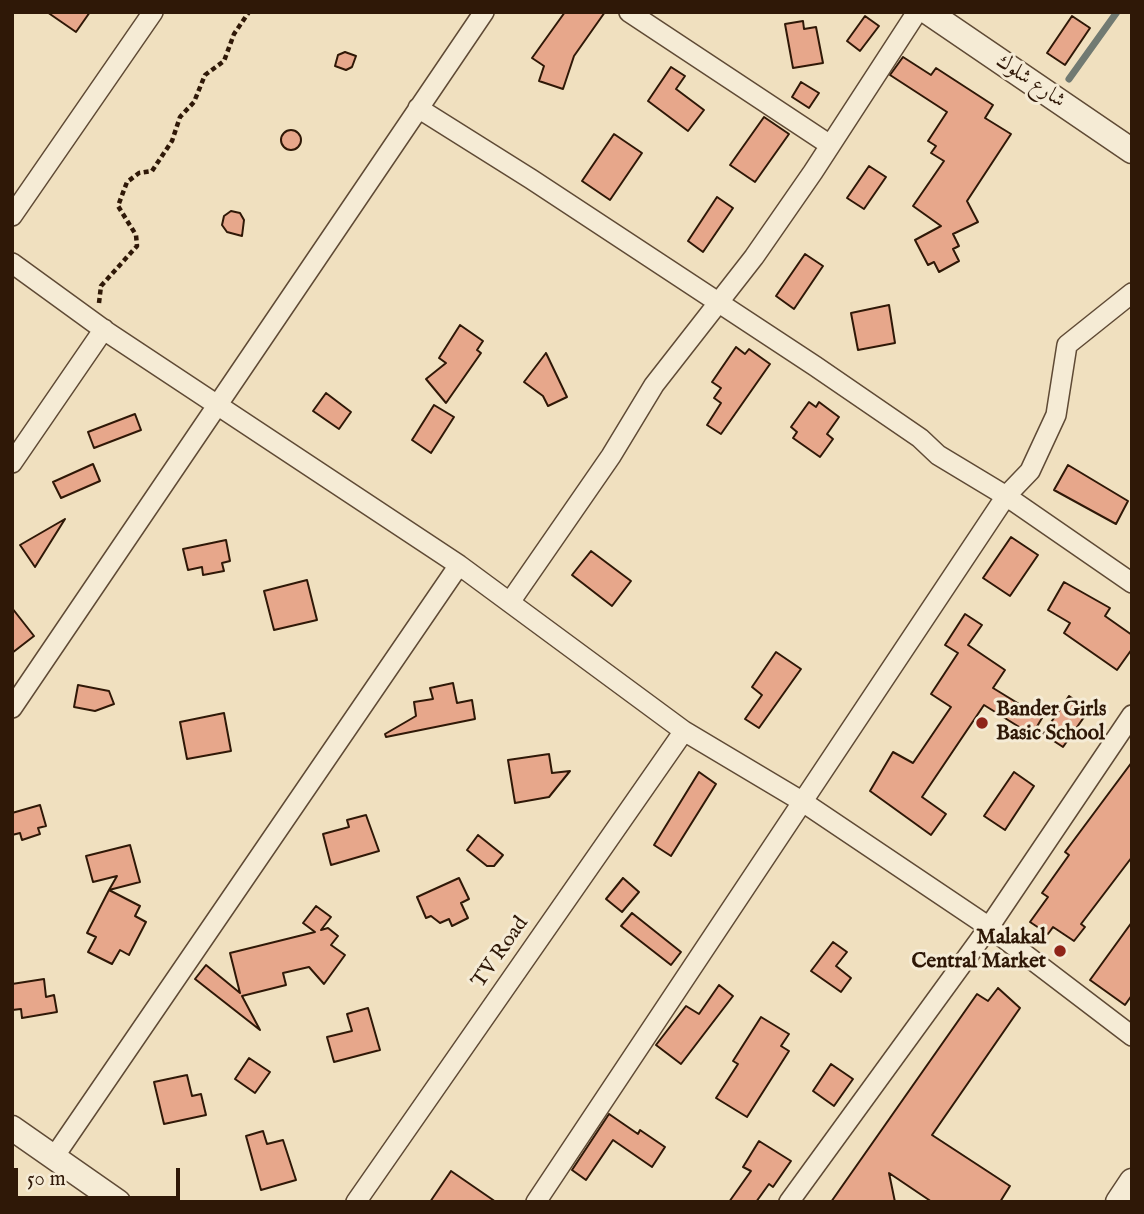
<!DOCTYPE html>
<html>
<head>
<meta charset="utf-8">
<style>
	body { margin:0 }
	#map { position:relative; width:1144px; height:1214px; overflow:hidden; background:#f0e0bf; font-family:"IM FELL English",serif }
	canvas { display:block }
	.frame { position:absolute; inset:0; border:14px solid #2f1807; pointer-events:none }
	.scale { position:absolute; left:14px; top:1168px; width:166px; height:32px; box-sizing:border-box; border:4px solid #2f1807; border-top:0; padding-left:9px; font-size:21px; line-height:24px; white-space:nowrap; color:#2f1807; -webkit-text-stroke:5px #f5ebd5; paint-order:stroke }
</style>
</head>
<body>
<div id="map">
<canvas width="1144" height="1214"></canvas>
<div class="frame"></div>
<div class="scale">50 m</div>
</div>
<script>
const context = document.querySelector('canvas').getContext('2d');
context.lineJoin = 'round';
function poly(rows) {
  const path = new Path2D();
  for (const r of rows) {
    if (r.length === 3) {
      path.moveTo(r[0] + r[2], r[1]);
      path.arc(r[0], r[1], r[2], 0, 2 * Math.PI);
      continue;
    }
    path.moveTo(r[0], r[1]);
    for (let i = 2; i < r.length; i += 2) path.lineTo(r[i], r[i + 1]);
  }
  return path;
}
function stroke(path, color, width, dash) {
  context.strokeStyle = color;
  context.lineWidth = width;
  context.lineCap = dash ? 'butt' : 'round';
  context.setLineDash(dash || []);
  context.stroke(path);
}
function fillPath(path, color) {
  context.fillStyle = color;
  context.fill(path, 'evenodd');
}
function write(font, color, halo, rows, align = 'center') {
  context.font = font + ' "IM FELL English",Amiri,serif';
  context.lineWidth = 6;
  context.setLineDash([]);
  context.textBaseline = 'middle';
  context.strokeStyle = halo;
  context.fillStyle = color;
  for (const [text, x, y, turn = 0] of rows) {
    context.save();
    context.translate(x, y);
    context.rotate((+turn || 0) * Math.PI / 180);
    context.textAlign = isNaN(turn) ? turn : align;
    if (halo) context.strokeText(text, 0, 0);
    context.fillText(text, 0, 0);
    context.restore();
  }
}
stroke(poly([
	[1069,79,1117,12]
]), '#717a72', 7);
const building = poly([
	[47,12,90,12,76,32,47,12],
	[565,12,605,12,574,56,563,89,539,81,544,66,532,58,565,12],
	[865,16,879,26,860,51,847,41,865,16],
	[1072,16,1090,28,1065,65,1047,53,1072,16],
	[803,21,804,29,816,27,823,63,793,68,785,24,803,21],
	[345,52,356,56,352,67,346,70,335,66,338,55,345,52],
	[903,57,931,75,936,68,993,105,985,118,1011,134,967,201,978,222,953,234,959,246,953,249,959,261,939,272,934,262,928,265,915,240,941,226,913,206,944,161,931,153,936,146,928,141,947,112,890,75,903,57],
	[671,67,685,76,676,89,704,110,688,131,648,101,671,67],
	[801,82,819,93,809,108,792,97,801,82],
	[764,117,789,134,755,182,730,165,764,117],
	[291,140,10],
	[614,134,642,153,610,200,582,181,614,134],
	[869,166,886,177,864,209,847,198,869,166],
	[717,197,733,208,703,252,688,241,717,197],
	[231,211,240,213,244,220,242,236,227,232,222,225,224,216,231,211],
	[805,254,823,266,794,309,776,296,805,254],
	[889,305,895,343,858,350,851,313,889,305],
	[460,325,483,341,477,350,481,353,446,403,426,379,446,363,439,358,460,325],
	[736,347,745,354,749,349,770,364,721,434,707,425,721,403,714,398,721,388,712,382,736,347],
	[546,353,567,397,548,406,543,396,524,382,546,353],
	[326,393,351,412,339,429,313,411,326,393],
	[809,402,816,407,819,402,839,417,827,434,833,439,820,457,793,438,797,432,791,427,809,402],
	[434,405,454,417,431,453,412,440,434,405],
	[135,414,141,430,94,448,88,432,135,414],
	[93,464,100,481,61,498,53,482,93,464],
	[1068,465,1128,501,1116,524,1054,490,1068,465],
	[65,519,35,567,20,545,65,519],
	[1011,537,1038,555,1010,596,983,578,1011,537],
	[226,540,230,561,222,563,224,571,203,575,202,567,188,570,183,549,226,540],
	[591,551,631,581,612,606,572,575,591,551],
	[307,580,317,620,274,630,264,591,307,580],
	[1064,582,1110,608,1105,616,1132,635,1132,649,1117,670,1064,633,1070,623,1048,610,1064,582],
	[12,608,34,636,12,653,12,608],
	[965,614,982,625,968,645,1005,670,993,688,1042,718,1032,735,984,705,922,797,946,814,931,835,870,791,893,752,913,763,951,707,931,694,958,653,945,645,965,614],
	[776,652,801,669,759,728,745,719,762,695,752,687,776,652],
	[453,683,457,703,472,700,475,719,386,737,385,734,416,716,414,702,433,699,430,688,453,683],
	[78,685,109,691,114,704,95,711,74,707,78,685],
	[1069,696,1089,710,1063,747,1043,734,1069,696],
	[224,713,231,751,187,759,180,722,224,713],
	[549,754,552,773,570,771,549,797,515,803,508,760,549,754],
	[1132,762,1132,857,1081,924,1085,927,1074,941,1053,927,1048,934,1030,922,1048,897,1042,893,1069,855,1065,852,1132,762],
	[699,772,716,784,671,856,654,845,699,772],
	[1014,772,1034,786,1005,830,984,816,1014,772],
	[40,805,46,826,38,828,40,834,22,840,20,833,12,835,12,813,40,805],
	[366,815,379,851,331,865,323,834,349,827,347,820,366,815],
	[478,835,503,855,494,866,487,866,467,850,478,835],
	[130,845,140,882,109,890,117,876,93,882,86,856,130,845],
	[459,878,469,899,461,903,468,918,452,926,449,919,440,923,431,916,426,918,417,897,459,878],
	[623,878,639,892,622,912,606,899,623,878],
	[109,890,140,906,135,916,146,922,129,955,120,950,112,964,88,952,96,937,87,933,109,890],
	[316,906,331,917,321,930,328,928,338,936,331,945,345,955,324,984,309,967,283,973,286,985,242,996,260,1030,195,979,206,965,240,993,230,953,315,932,303,923,316,906],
	[632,913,681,952,671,965,621,926,632,913],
	[1132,922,1132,995,1125,1005,1090,980,1132,922],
	[833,942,847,952,836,966,851,978,841,992,811,971,833,942],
	[44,979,46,997,54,995,57,1012,22,1018,21,1009,12,1010,12,984,44,979],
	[719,985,733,996,681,1064,656,1045,686,1006,699,1014,719,985],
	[998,988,1020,1008,932,1135,1010,1186,1000,1202,932,1202,889,1173,895,1202,831,1202,977,994,988,1001,998,988],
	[368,1008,380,1050,334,1062,327,1037,352,1031,347,1014,368,1008],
	[761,1017,789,1034,781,1046,789,1051,747,1117,716,1098,738,1064,733,1061,761,1017],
	[249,1058,270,1072,255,1093,235,1079,249,1058],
	[831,1064,853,1079,834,1106,813,1091,831,1064],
	[187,1075,192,1096,201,1094,206,1115,164,1124,154,1082,187,1075],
	[609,1114,638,1134,640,1130,665,1147,652,1167,613,1140,586,1180,572,1170,609,1114],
	[263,1131,267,1144,283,1140,296,1180,261,1190,246,1136,263,1131],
	[759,1141,791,1161,773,1187,769,1184,756,1202,729,1202,751,1171,743,1167,759,1141],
	[451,1171,496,1202,430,1202,451,1171]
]);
fillPath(building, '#e7a78b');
stroke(building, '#2f1807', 2);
const minor = poly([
	[629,12,830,145],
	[418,108,531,179,815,366,920,438,938,455,1006,496,1132,583],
	[12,216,153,12],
	[12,263,107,332,459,565,684,731,803,802,989,927,1132,1036],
	[12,463,104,329],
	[510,602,611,456,654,385,754,257,813,172,917,12],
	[12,708,484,12],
	[54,1157,459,565],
	[356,1202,684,731],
	[536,1202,1006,496,1030,471,1056,415,1067,345,1132,293],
	[789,1202,989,927,1132,715]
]);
const tertiary = poly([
	[928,12,1132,151],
	[12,1128,118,1202],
	[1118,1202,1132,1181]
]);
stroke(minor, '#5f4a35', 22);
stroke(tertiary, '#5f4a35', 27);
stroke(poly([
	[99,303,101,286,137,246,136,235,118,206,127,182,139,173,152,171,172,141,180,117,194,102,205,75,224,61,234,34,249,12]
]), '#2f1807', 4.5, [5, 3.5]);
stroke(minor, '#f5ebd5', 19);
stroke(tertiary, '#f5ebd5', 24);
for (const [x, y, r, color] of [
	[982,723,7,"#8f2418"],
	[1060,951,7,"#8f2418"]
]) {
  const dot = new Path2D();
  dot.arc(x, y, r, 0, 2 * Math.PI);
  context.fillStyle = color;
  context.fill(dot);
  stroke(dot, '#f5ebd5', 2.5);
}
write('21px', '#2f1807', '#f5ebd5', [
	["شارع شلوك",1030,82,34],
	["TV Road",501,953,-55]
]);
write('bold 21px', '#2f1807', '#f5ebd5', [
	["Bander Girls",996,711],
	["Basic School",996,735],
	["Malakal",1046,939,"right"],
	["Central Market",1046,963,"right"]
], 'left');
</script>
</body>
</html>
